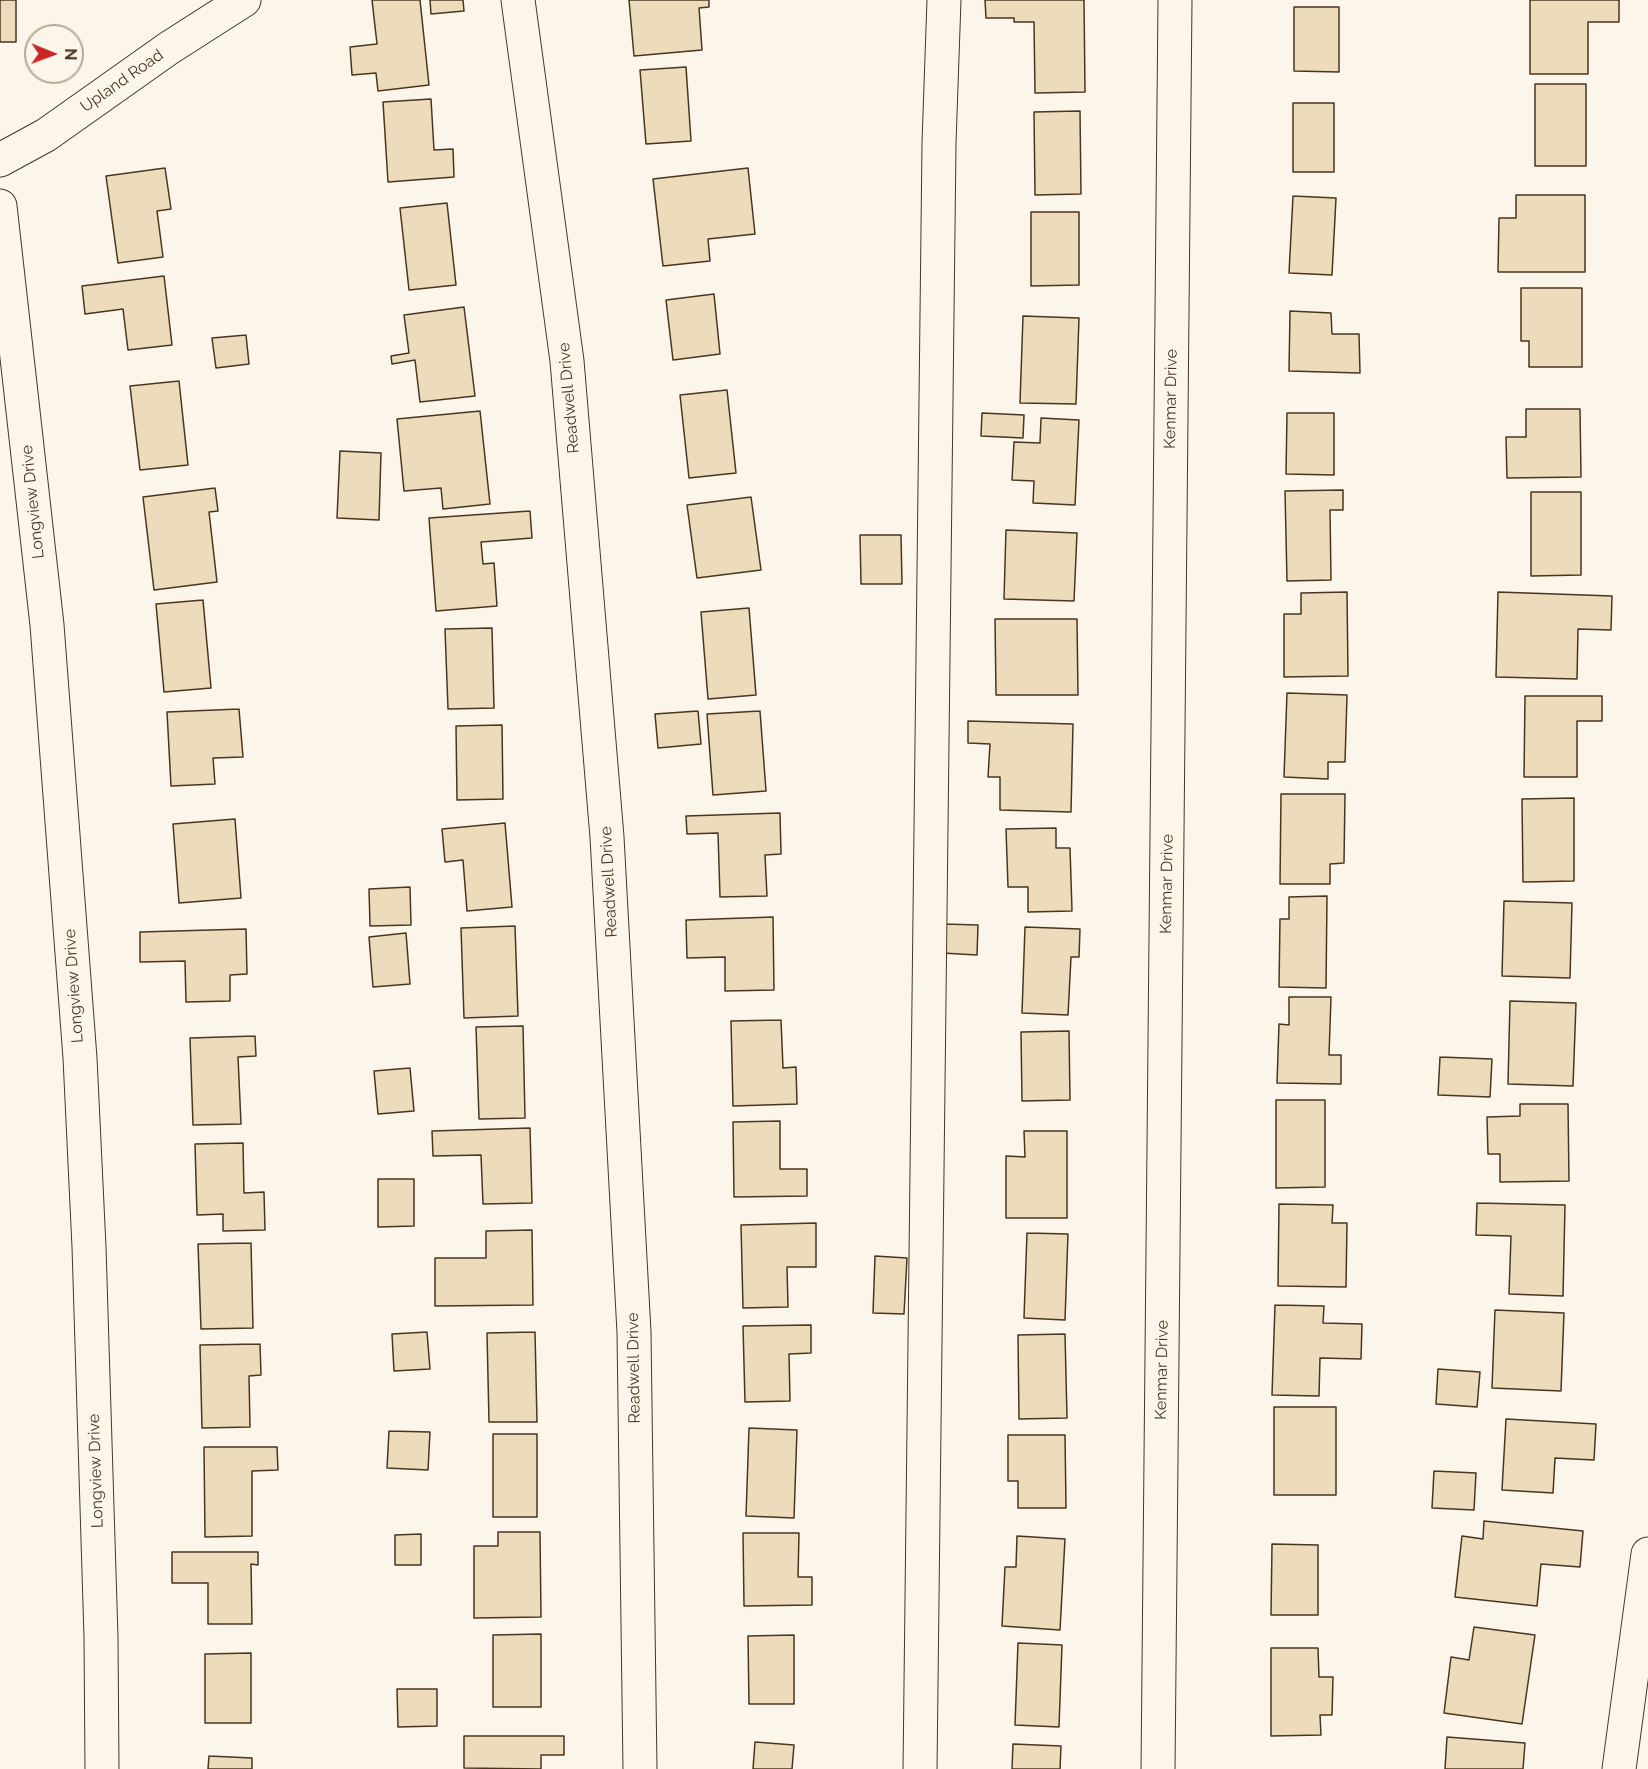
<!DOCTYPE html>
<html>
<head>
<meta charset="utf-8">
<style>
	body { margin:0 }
	#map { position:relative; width:1648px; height:1769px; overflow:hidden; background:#fbf6e9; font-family:Raleway,sans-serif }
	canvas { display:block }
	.north { position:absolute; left:24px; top:24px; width:60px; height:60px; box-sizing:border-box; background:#fbf6e9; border:2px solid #b4a999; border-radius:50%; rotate:91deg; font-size:16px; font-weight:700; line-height:24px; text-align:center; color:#4a3520 }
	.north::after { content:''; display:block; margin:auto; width:21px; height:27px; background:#c62828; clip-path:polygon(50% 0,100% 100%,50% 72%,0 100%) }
</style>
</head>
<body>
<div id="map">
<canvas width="1648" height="1769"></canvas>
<div class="north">N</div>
</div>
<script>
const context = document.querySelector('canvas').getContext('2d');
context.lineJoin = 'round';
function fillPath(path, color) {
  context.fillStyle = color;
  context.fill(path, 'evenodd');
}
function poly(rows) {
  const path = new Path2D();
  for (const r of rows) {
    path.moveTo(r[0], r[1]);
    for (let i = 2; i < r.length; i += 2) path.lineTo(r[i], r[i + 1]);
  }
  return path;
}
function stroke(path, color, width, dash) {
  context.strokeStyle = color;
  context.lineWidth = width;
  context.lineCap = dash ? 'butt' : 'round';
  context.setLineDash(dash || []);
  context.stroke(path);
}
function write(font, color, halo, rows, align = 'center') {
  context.font = font + ' Raleway,sans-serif';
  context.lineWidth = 4.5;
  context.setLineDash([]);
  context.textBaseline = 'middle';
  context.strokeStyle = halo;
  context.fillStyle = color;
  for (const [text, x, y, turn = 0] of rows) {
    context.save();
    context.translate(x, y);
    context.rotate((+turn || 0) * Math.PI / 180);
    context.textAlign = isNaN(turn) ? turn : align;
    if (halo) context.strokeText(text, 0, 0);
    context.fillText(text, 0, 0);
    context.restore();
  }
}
const building = poly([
	[0,0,16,0,16,42,0,42,0,0],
	[372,0,420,0,429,85,378,91,376,73,352,75,350,47,377,44,372,0],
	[430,0,463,0,464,11,431,14,430,0],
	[629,0,709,0,709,7,699,8,702,50,634,56,629,0],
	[985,0,1084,0,1085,92,1035,93,1034,22,1014,22,1014,18,986,18,985,0],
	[1530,0,1619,0,1619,22,1588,22,1588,74,1530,74,1530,0],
	[1294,7,1339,7,1339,72,1294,71,1294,7],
	[686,67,691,141,646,144,640,70,686,67],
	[1535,84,1586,84,1586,166,1535,166,1535,84],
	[431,99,434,150,453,149,454,177,388,182,383,102,431,99],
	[1293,103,1334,103,1334,172,1293,172,1293,103],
	[1080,111,1081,194,1035,195,1034,112,1080,111],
	[165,168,171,209,157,211,163,257,118,263,106,176,165,168],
	[748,168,755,234,708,239,710,261,663,266,653,179,748,168],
	[1516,195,1585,195,1585,272,1498,272,1499,218,1516,218,1516,195],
	[1293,196,1336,198,1332,275,1289,273,1293,196],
	[447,203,456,285,409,290,400,208,447,203],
	[1031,212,1079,212,1079,285,1031,286,1031,212],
	[164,276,172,345,128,350,123,309,85,314,82,286,164,276],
	[1521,288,1582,288,1582,367,1529,367,1529,341,1521,341,1521,288],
	[714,294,720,354,673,360,666,300,714,294],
	[464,307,475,396,420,402,415,360,392,364,391,356,409,353,404,315,464,307],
	[1290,311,1331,313,1332,334,1359,334,1360,373,1289,371,1290,311],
	[1023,316,1079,318,1076,404,1020,403,1023,316],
	[246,335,249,364,216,368,212,338,246,335],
	[179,381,188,465,140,470,130,386,179,381],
	[727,390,736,473,689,478,680,395,727,390],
	[1526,409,1580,409,1581,477,1507,478,1506,437,1526,437,1526,409],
	[480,411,490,504,443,509,441,488,404,491,397,419,480,411],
	[982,413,1024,415,1023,438,981,436,982,413],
	[1287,413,1334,413,1334,475,1286,474,1287,413],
	[1041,418,1079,420,1075,505,1033,503,1034,481,1012,480,1014,442,1040,443,1041,418],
	[340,451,381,453,379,520,337,518,340,451],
	[215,488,218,511,209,512,217,582,154,590,143,497,215,488],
	[1343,490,1343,510,1330,510,1331,580,1287,581,1285,491,1343,490],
	[1531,492,1581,492,1581,575,1531,576,1531,492],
	[751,497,761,570,697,578,687,505,751,497],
	[530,511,532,538,481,542,483,564,494,563,497,606,436,611,429,518,530,511],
	[1006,530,1077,533,1074,601,1004,599,1006,530],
	[860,535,901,535,902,584,861,584,860,535],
	[1347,592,1348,676,1284,677,1284,614,1301,614,1301,593,1347,592],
	[1498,592,1612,596,1611,630,1578,629,1577,679,1496,677,1498,592],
	[203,600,211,688,164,692,156,604,203,600],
	[749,608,756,695,708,699,701,612,749,608],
	[995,619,1077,619,1078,695,996,695,995,619],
	[492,628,494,708,448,709,445,629,492,628],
	[1287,693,1347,695,1345,762,1328,762,1328,779,1284,777,1287,693],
	[1525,696,1602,696,1602,721,1577,721,1577,777,1524,777,1525,696],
	[239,709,243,757,213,758,215,784,171,786,167,712,239,709],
	[698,711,701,744,658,748,655,714,698,711],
	[760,711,766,791,713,795,707,714,760,711],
	[968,721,1073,724,1071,812,1000,810,1000,777,988,777,990,744,968,743,968,721],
	[502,725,503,799,457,800,456,726,502,725],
	[1281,794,1345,794,1344,863,1330,864,1330,884,1280,884,1281,794],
	[1574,798,1574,881,1523,882,1522,799,1574,798],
	[780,813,781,854,765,855,767,896,720,897,718,833,687,834,686,816,780,813],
	[235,819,241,898,179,903,173,824,235,819],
	[505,823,512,907,467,911,463,860,445,862,442,829,505,823],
	[1056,828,1056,848,1070,848,1072,911,1028,912,1028,887,1008,887,1006,829,1056,828],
	[410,887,411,925,370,926,369,889,410,887],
	[1327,896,1326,988,1279,987,1280,919,1289,919,1289,897,1327,896],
	[1504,901,1572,903,1570,978,1502,976,1504,901],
	[773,917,774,990,725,991,725,957,687,958,686,920,773,917],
	[943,924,978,925,977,955,942,953,943,924],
	[515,926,518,1016,464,1018,461,928,515,926],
	[1025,927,1080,929,1079,957,1071,957,1068,1015,1022,1013,1025,927],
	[246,929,247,974,230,975,230,1001,186,1002,185,961,140,962,140,932,246,929],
	[406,933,410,984,373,987,369,937,406,933],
	[1289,997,1331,997,1329,1055,1341,1055,1341,1084,1277,1083,1279,1024,1289,1025,1289,997],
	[1510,1001,1576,1003,1573,1086,1508,1084,1510,1001],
	[781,1020,783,1068,796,1067,797,1104,733,1106,731,1021,781,1020],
	[523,1026,525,1118,479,1119,476,1027,523,1026],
	[1069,1031,1070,1100,1022,1101,1021,1032,1069,1031],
	[255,1036,256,1056,238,1057,241,1124,193,1125,190,1038,255,1036],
	[1440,1057,1492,1059,1490,1097,1438,1095,1440,1057],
	[410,1068,414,1111,378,1114,374,1071,410,1068],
	[1276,1100,1325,1100,1325,1187,1276,1188,1276,1100],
	[1520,1104,1568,1104,1569,1181,1500,1182,1500,1154,1488,1154,1487,1117,1520,1116,1520,1104],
	[780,1121,780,1169,807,1169,807,1196,734,1197,733,1122,780,1121],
	[530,1128,532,1203,483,1204,481,1155,433,1156,432,1131,530,1128],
	[1024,1131,1067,1131,1067,1218,1006,1218,1006,1156,1025,1157,1024,1131],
	[243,1143,244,1193,264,1192,265,1230,223,1231,223,1214,197,1215,195,1144,243,1143],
	[378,1179,414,1179,414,1226,378,1227,378,1179],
	[1477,1203,1565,1205,1563,1296,1509,1294,1511,1236,1476,1235,1477,1203],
	[1279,1204,1333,1205,1332,1223,1347,1223,1346,1287,1278,1286,1279,1204],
	[816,1223,816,1267,787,1267,788,1307,743,1308,741,1225,816,1223],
	[532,1230,533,1305,435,1306,435,1258,486,1258,486,1231,532,1230],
	[1027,1233,1068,1234,1065,1320,1024,1318,1027,1233],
	[251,1243,253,1328,201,1329,198,1244,251,1243],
	[875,1256,907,1258,904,1314,873,1313,875,1256],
	[1275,1305,1324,1306,1323,1323,1362,1324,1361,1359,1320,1358,1319,1396,1272,1395,1275,1305],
	[1495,1310,1564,1313,1561,1391,1492,1388,1495,1310],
	[811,1325,811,1353,789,1354,790,1401,745,1402,743,1326,811,1325],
	[427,1332,430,1369,394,1371,392,1334,427,1332],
	[535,1332,537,1422,489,1422,487,1333,535,1332],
	[1065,1334,1067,1418,1019,1419,1018,1335,1065,1334],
	[260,1344,261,1375,249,1376,250,1427,202,1428,200,1345,260,1344],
	[1438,1369,1480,1372,1477,1407,1436,1404,1438,1369],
	[1274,1407,1336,1407,1336,1495,1274,1495,1274,1407],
	[1506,1419,1596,1424,1594,1460,1555,1458,1553,1493,1502,1490,1506,1419],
	[749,1428,797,1430,794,1518,746,1516,749,1428],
	[389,1431,430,1432,428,1470,387,1468,389,1431],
	[493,1434,537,1434,537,1517,493,1517,493,1434],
	[1008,1435,1065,1435,1066,1508,1018,1508,1018,1481,1008,1481,1008,1435],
	[204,1447,277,1447,278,1470,252,1471,252,1536,205,1537,204,1447],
	[1434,1471,1476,1473,1474,1510,1432,1508,1434,1471],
	[1484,1521,1583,1531,1580,1567,1541,1564,1537,1606,1455,1597,1462,1536,1483,1539,1484,1521],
	[498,1532,540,1532,541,1617,474,1618,474,1546,498,1546,498,1532],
	[743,1533,799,1533,798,1577,812,1577,812,1605,744,1606,743,1533],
	[421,1534,421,1565,395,1565,395,1535,421,1534],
	[1017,1536,1065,1539,1060,1630,1002,1626,1005,1567,1016,1567,1017,1536],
	[1272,1544,1318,1545,1318,1615,1271,1615,1272,1544],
	[172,1552,258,1552,258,1565,251,1564,252,1624,208,1624,208,1583,172,1583,172,1552],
	[1474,1627,1535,1635,1522,1724,1444,1713,1451,1657,1469,1660,1474,1627],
	[541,1634,541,1707,493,1707,493,1635,541,1634],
	[794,1635,794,1704,749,1704,748,1636,794,1635],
	[1018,1643,1062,1645,1059,1727,1015,1725,1018,1643],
	[1271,1648,1318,1648,1319,1677,1333,1677,1332,1715,1320,1715,1321,1735,1271,1736,1271,1648],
	[251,1653,251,1723,205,1723,205,1654,251,1653],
	[397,1689,437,1689,437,1726,398,1727,397,1689],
	[464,1736,564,1736,564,1755,541,1755,541,1769,464,1768,464,1736],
	[1447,1737,1525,1743,1523,1769,1445,1769,1447,1737],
	[755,1742,794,1745,792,1769,753,1769,755,1742],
	[1013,1744,1061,1746,1060,1769,1012,1769,1013,1744],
	[209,1756,252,1758,252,1769,208,1769,209,1756]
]);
fillPath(building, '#ecdcbc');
stroke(building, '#4a3520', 1.5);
const minor = poly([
	[518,0,567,361,607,837,634,1332,640,1769],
	[0,160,46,135,169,48,244,0],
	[0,206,47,625,80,1058,89,1247,101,1637,102,1769],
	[920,1769,939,143,944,0],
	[1158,1769,1175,0],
	[1619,1769,1648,1554]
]);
stroke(minor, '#4a3520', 35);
stroke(minor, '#fbf6e9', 33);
write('16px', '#4a3520', '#fbf6e9', [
	["Upland Road",122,81,-35],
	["Readwell Drive",569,398,-95],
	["Kenmar Drive",1171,399,-89],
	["Longview Drive",33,502,-96],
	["Readwell Drive",609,882,-93],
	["Kenmar Drive",1167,884,-89],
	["Longview Drive",74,986,-94],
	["Readwell Drive",634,1368,-91],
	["Kenmar Drive",1162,1370,-89],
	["Longview Drive",96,1471,-92]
]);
</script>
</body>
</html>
